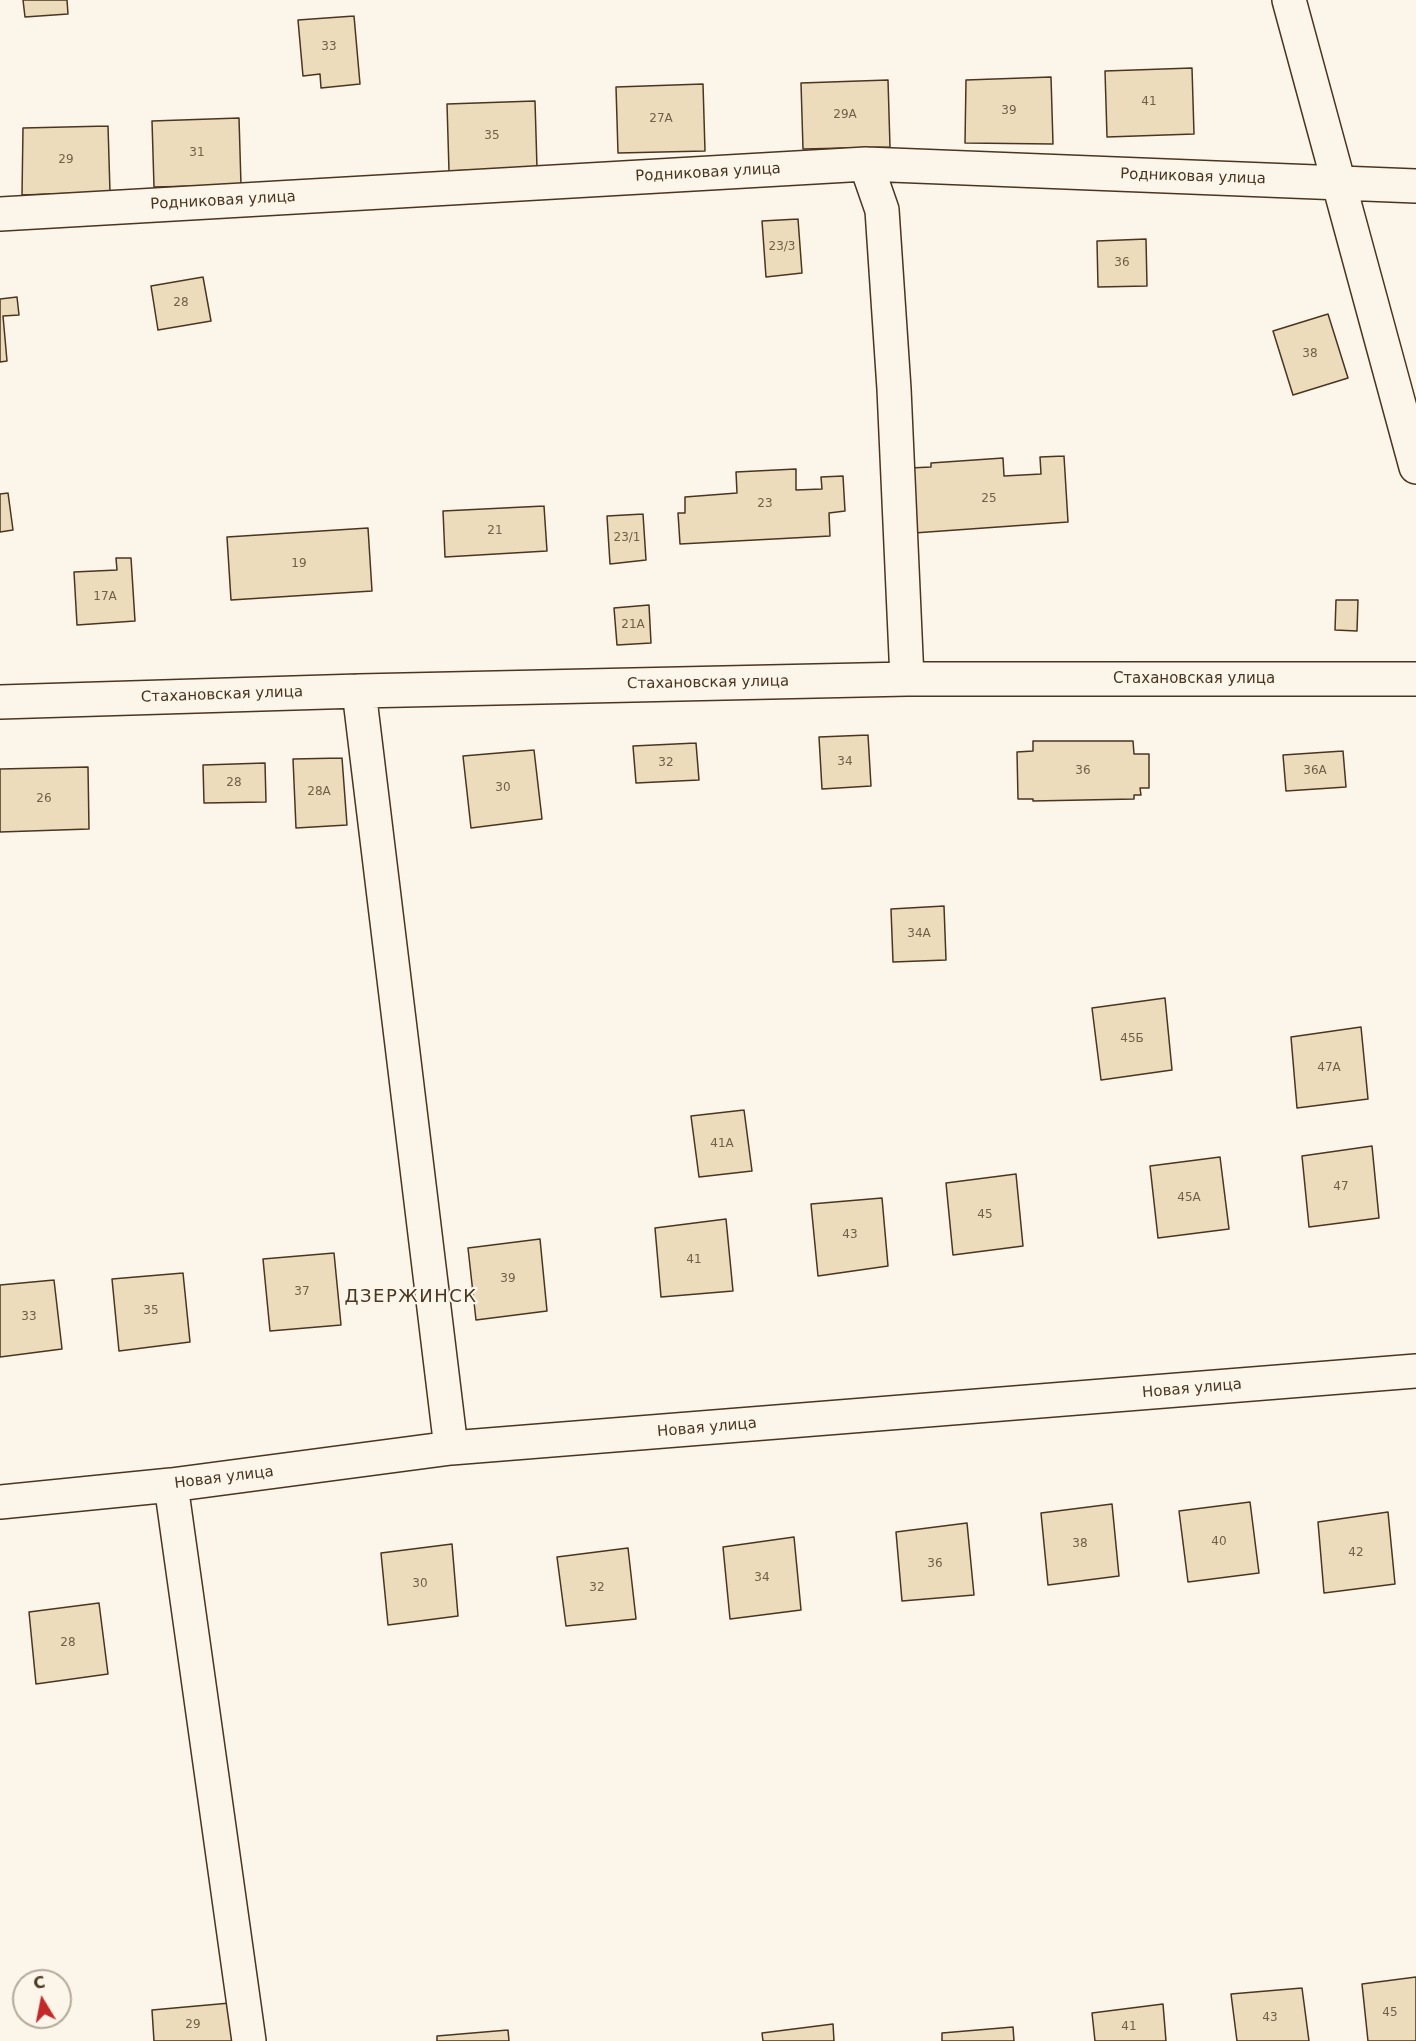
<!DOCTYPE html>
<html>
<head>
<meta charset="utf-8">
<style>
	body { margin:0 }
	#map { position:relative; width:1416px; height:2041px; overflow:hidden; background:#fbf6e9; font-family:"DejaVu Sans",sans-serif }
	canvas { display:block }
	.north { position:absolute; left:12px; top:1969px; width:60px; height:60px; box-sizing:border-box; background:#fbf6e9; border:2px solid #b4a999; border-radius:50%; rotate:350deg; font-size:16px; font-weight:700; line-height:24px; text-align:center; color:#4a3520 }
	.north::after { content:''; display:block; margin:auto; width:21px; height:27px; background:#c62828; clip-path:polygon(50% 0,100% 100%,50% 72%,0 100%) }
</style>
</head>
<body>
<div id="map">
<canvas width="1416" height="2041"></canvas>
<div class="north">С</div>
</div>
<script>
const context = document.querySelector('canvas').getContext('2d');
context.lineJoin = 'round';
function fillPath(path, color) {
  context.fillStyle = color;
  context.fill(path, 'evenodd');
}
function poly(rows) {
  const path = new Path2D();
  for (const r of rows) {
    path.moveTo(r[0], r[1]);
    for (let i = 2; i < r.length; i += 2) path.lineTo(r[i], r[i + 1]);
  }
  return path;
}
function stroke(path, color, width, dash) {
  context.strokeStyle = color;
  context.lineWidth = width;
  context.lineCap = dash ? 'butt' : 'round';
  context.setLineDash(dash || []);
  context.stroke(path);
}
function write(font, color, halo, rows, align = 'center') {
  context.font = font + ' "DejaVu Sans",sans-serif';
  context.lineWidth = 4.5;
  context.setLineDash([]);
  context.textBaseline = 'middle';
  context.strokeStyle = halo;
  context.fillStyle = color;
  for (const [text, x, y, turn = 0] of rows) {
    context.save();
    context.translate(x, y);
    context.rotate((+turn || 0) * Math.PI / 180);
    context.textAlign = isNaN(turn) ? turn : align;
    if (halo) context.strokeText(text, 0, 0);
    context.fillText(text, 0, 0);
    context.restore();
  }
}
const building = poly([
	[23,0,67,0,68,14,25,17,23,0],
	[354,16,360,84,321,88,320,74,303,76,298,20,354,16],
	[1192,68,1194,134,1107,137,1105,71,1192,68],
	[1051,77,1053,144,965,143,966,80,1051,77],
	[888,80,890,147,803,149,801,83,888,80],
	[703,84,705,151,618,153,616,87,703,84],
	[535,101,537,168,449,171,447,104,535,101],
	[239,118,241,185,154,187,152,121,239,118],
	[108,126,110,192,22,195,23,128,108,126],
	[798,219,802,273,766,277,762,221,798,219],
	[1146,239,1147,286,1098,287,1097,241,1146,239],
	[203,277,211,321,158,330,151,286,203,277],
	[17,297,19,315,3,316,7,361,0,362,0,299,17,297],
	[1328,314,1348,378,1293,395,1273,331,1328,314],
	[1064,456,1068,522,914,533,910,468,931,467,931,463,1003,458,1004,476,1041,474,1040,457,1064,456],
	[796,469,796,490,822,489,821,477,843,476,845,511,829,513,830,536,680,544,678,513,685,513,685,497,737,493,736,472,796,469],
	[8,493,13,530,0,532,0,494,8,493],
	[544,506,547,551,445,557,443,511,544,506],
	[643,514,646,560,610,564,607,516,643,514],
	[368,528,372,591,231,600,227,537,368,528],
	[116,558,131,558,135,621,77,625,74,572,117,570,116,558],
	[1336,600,1358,600,1357,631,1335,630,1336,600],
	[649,605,651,643,617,645,614,608,649,605],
	[868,735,871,786,822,789,819,737,868,735],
	[1033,741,1133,741,1134,754,1149,754,1149,788,1140,788,1141,795,1134,795,1134,799,1033,801,1033,799,1018,799,1017,752,1033,751,1033,741],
	[696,743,699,780,636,783,633,746,696,743],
	[534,750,542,819,471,828,463,756,534,750],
	[1343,751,1346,787,1286,791,1283,755,1343,751],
	[342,758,347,825,296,828,293,759,342,758],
	[265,763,266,802,204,803,203,765,265,763],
	[88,767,89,829,0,832,0,769,88,767],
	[944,906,946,960,893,962,891,909,944,906],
	[1165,998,1172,1070,1101,1080,1092,1008,1165,998],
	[1361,1027,1368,1099,1297,1108,1291,1037,1361,1027],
	[744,1110,752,1171,699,1177,691,1116,744,1110],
	[1372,1146,1379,1218,1309,1227,1302,1156,1372,1146],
	[1220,1157,1229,1229,1158,1238,1150,1166,1220,1157],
	[1016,1174,1023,1246,953,1255,946,1183,1016,1174],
	[882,1198,888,1266,818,1276,811,1204,882,1198],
	[726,1219,733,1291,661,1297,655,1228,726,1219],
	[540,1239,547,1311,476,1320,468,1248,540,1239],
	[334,1253,341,1325,270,1331,263,1259,334,1253],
	[183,1273,190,1342,119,1351,112,1279,183,1273],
	[54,1280,62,1349,0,1357,0,1285,54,1280],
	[1250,1502,1259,1573,1188,1582,1179,1511,1250,1502],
	[1112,1504,1119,1576,1048,1585,1041,1513,1112,1504],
	[1388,1512,1395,1584,1324,1593,1318,1522,1388,1512],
	[967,1523,974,1595,902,1601,896,1532,967,1523],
	[794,1537,801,1610,730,1619,723,1547,794,1537],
	[452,1544,458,1616,388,1625,381,1553,452,1544],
	[628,1548,636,1619,566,1626,557,1557,628,1548],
	[99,1603,108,1674,36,1684,29,1612,99,1603],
	[1416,1977,1416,2041,1368,2041,1362,1984,1416,1977],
	[1302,1988,1309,2041,1237,2041,1231,1994,1302,1988],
	[230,2003,234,2041,154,2041,152,2010,230,2003],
	[1163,2004,1166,2041,1095,2041,1092,2013,1163,2004],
	[833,2024,834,2041,763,2041,762,2033,833,2024],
	[1013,2027,1014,2041,942,2041,942,2033,1013,2027],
	[508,2030,509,2041,437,2041,437,2036,508,2030]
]);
fillPath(building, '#ecdcbc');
stroke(building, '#4a3520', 1.5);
const minor = poly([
	[1289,0,1416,467],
	[866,164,882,210,894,389,907,679],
	[0,214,866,164,1416,186],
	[359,691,451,1448],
	[0,702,359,691,907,679,1416,679],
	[171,1485,249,2041],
	[0,1502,171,1485,451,1448,1416,1371]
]);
stroke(minor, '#4a3520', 36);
stroke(minor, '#fbf6e9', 33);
write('12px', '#725f47', null, [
	["33",329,47],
	["41",1149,102],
	["39",1009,111],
	["29А",845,115],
	["27А",661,119],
	["35",492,136],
	["31",197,153],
	["29",66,160],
	["23/3",782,247],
	["36",1122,263],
	["28",181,303],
	["38",1310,354],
	["25",989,499],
	["23",765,504],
	["21",495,531],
	["23/1",627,538],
	["19",299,564],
	["17А",105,597],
	["21А",633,625],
	["34",845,762],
	["32",666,763],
	["36",1083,771],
	["36А",1315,771],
	["28",234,783],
	["30",503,788],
	["28А",319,792],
	["26",44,799],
	["34А",919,934],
	["45Б",1132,1039],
	["47А",1329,1068],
	["41А",722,1144],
	["47",1341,1187],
	["45А",1189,1198],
	["45",985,1215],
	["43",850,1235],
	["41",694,1260],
	["39",508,1279],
	["37",302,1292],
	["35",151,1311],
	["33",29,1317],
	["40",1219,1542],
	["38",1080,1544],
	["42",1356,1553],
	["36",935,1564],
	["34",762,1578],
	["30",420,1584],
	["32",597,1588],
	["28",68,1643],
	["45",1390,2013],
	["43",1270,2018],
	["29",193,2025],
	["41",1129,2027]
]);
write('15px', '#4a3520', '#fbf6e9', [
	["Родниковая улица",708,173,-3],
	["Родниковая улица",1193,177,2],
	["Родниковая улица",223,201,-3],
	["Стахановская улица",1194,679],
	["Стахановская улица",708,683,-1],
	["Стахановская улица",222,695,-2],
	["Новая улица",1192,1389,-5],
	["Новая улица",707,1428,-5],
	["Новая улица",224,1478,-7]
]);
context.letterSpacing = '1.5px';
write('18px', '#4a3520', '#fbf6e9', [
	["ДЗЕРЖИНСК",411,1297]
]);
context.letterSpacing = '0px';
</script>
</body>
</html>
